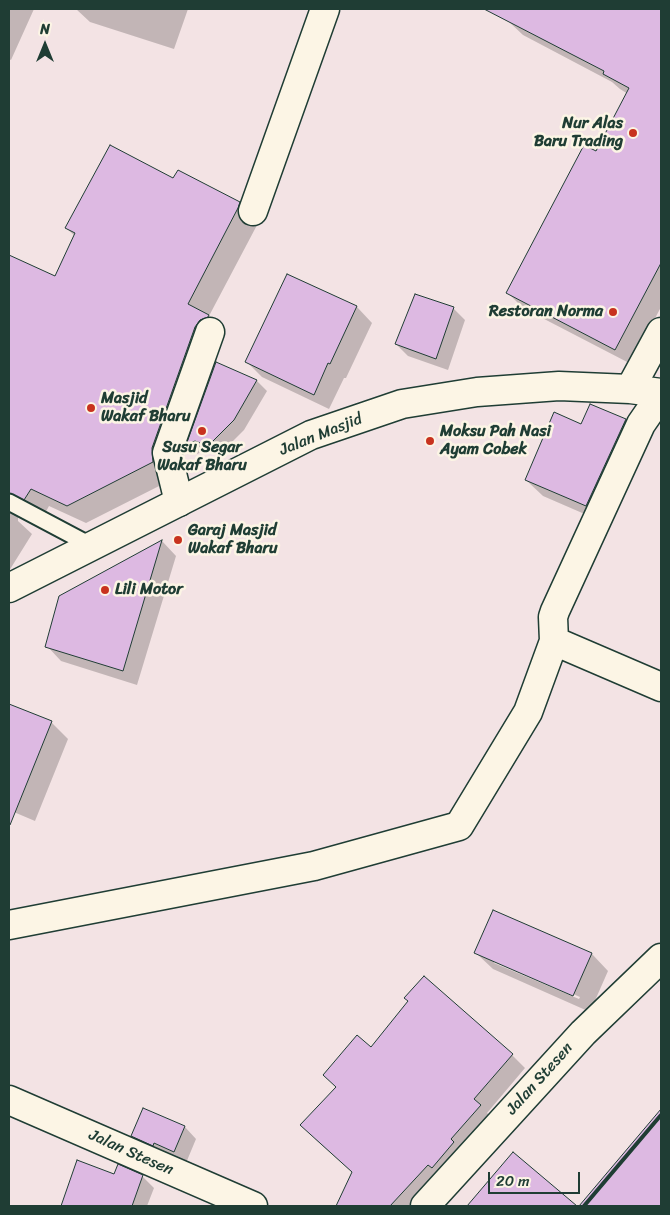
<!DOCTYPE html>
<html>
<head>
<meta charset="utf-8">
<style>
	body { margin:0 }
	#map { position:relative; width:670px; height:1215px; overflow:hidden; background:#f3e3e4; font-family:Sriracha,sans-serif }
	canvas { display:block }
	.frame { position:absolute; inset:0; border:10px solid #1f3d34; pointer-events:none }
	.north { position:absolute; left:20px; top:20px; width:50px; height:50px; -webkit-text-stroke:4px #fcf5e5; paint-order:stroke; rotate:0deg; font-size:14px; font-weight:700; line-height:20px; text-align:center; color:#1f3d34 }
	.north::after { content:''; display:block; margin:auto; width:18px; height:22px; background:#1f3d34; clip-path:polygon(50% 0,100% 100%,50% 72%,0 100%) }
	.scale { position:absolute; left:488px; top:1172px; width:92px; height:22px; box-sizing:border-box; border:2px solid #1f3d34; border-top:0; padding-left:6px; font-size:15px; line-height:18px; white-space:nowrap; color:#1f3d34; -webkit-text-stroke:4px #fcf5e5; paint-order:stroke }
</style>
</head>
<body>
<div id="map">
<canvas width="670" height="1215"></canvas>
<div class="frame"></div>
<div class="north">N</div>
<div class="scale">20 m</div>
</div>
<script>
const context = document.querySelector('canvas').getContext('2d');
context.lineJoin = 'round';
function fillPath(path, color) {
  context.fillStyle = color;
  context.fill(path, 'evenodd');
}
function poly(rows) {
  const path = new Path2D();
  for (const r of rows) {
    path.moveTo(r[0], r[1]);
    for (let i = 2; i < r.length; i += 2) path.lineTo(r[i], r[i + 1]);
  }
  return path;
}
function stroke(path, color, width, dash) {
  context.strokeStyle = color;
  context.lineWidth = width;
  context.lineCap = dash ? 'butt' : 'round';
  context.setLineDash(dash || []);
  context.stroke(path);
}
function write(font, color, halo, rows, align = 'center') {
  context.font = font + ' Sriracha,sans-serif';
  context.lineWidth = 5;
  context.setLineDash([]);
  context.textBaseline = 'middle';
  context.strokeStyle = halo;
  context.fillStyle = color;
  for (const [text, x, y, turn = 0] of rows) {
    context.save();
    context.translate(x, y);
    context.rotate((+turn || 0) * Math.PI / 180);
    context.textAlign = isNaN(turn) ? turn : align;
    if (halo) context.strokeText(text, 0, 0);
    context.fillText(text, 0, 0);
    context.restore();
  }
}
fillPath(poly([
	[9,9,34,9,11,60,9,59],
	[76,9,188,9,174,49,90,22],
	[506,9,661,9,661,307,631,364,523,308,507,292,597,153,628,94,620,89,612,82,523,35,507,20,511,12],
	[174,180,239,203,257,221,256,227,209,316,226,334,218,338,171,480,86,523,49,506,43,517,23,512,18,516,18,521,32,534,9,571,9,377,16,361,9,358,9,256,56,277,75,236,66,228],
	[288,275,357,307,372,323,346,378,344,378,329,409,262,377,247,362],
	[453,308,465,320,448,370,408,356,396,344],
	[217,364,257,381,267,391,244,430,219,455,206,450,197,454,188,445],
	[625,420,642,437,603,522,543,496,526,480,582,426],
	[162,541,176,556,137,685,61,661,47,646,60,596],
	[9,705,51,722,68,739,35,821,9,810],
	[493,912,592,954,608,971,590,1012,493,969,476,953],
	[494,960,580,997,579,999,494,963],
	[371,1049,512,1055,525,1068,487,1113,494,1119,416,1206,337,1206,353,1173,315,1139],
	[144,1110,185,1127,196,1139,186,1163,144,1147,132,1136],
	[661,1111,661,1206,581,1206],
	[513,1154,575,1206,469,1206],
	[78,1162,115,1175,142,1176,154,1188,147,1206,62,1206]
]), '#0003');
const building = poly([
	[484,9,661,9,661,263,615,350,506,293,584,145,596,151,629,88,603,74,604,71,484,9],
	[110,145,173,178,178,170,240,202,238,208,188,304,209,315,208,317,200,320,195,327,152,448,153,462,67,506,31,489,24,500,9,493,9,255,55,276,75,233,65,228,110,145],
	[287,274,357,306,330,364,328,363,314,395,245,362,287,274],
	[415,294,454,307,436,359,395,344,415,294],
	[216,362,257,380,234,420,208,446,195,441,186,445,216,362],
	[590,404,626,419,586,506,525,480,554,412,581,424,590,404],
	[162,540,123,671,45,647,59,596,162,540],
	[9,704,52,721,10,825,9,825,9,704],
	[493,910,592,953,573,996,474,953,493,910],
	[424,976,513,1054,474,1099,481,1105,451,1139,454,1142,432,1168,428,1165,390,1206,336,1206,352,1172,300,1125,336,1087,323,1075,357,1035,371,1047,408,1001,404,998,424,976],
	[143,1108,185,1126,174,1152,154,1143,153,1146,131,1136,143,1108],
	[661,1109,661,1206,579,1206,661,1109],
	[513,1152,577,1206,467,1206,513,1152],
	[77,1160,114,1174,118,1164,143,1175,132,1206,61,1206,77,1160]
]);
fillPath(building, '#ddb9e2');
stroke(building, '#1f3d34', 1);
const service = poly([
	[9,502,92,546]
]);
const minor = poly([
	[253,211,325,9],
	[179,502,167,453,210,332],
	[554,641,661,687],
	[9,925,314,866,459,826,528,712,554,641,553,617,555,611,641,424,661,395],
	[9,1100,253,1206],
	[425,1206,583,1033,661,958]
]);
const tertiary = poly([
	[630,389,661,332],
	[9,588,311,435,402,404,477,392,559,386,630,389,661,393]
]);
stroke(service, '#1f3d34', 19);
stroke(minor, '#1f3d34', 31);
stroke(tertiary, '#1f3d34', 31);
stroke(service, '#fcf5e5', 15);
stroke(minor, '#fcf5e5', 28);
stroke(tertiary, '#fcf5e5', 28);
stroke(poly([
	[584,1206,661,1115]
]), '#1f3d34', 4);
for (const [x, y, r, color] of [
	[633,133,5,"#c8321e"],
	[613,312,5,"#c8321e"],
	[91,408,5,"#c8321e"],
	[202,431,5,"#c8321e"],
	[430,441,5,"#c8321e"],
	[178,540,5,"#c8321e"],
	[105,590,5,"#c8321e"]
]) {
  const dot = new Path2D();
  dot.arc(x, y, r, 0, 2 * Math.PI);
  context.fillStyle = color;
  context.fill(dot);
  stroke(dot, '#fcf5e5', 2);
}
write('bold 16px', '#1f3d34', '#fcf5e5', [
	["Nur Alas",623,124,"right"],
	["Baru Trading",623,142,"right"],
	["Restoran Norma",603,312,"right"],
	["Masjid",101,399],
	["Wakaf Bharu",101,417],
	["Moksu Pah Nasi",440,432],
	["Ayam Cobek",440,450],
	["Susu Segar",202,448,"center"],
	["Wakaf Bharu",202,466,"center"],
	["Garaj Masjid",188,531],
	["Wakaf Bharu",188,549],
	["Lili Motor",115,590]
], 'left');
write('16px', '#1f3d34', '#fcf5e5', [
	["Jalan Masjid",321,435,-22],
	["Jalan Stesen",540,1079,-48],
	["Jalan Stesen",131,1153,24]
]);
</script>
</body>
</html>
